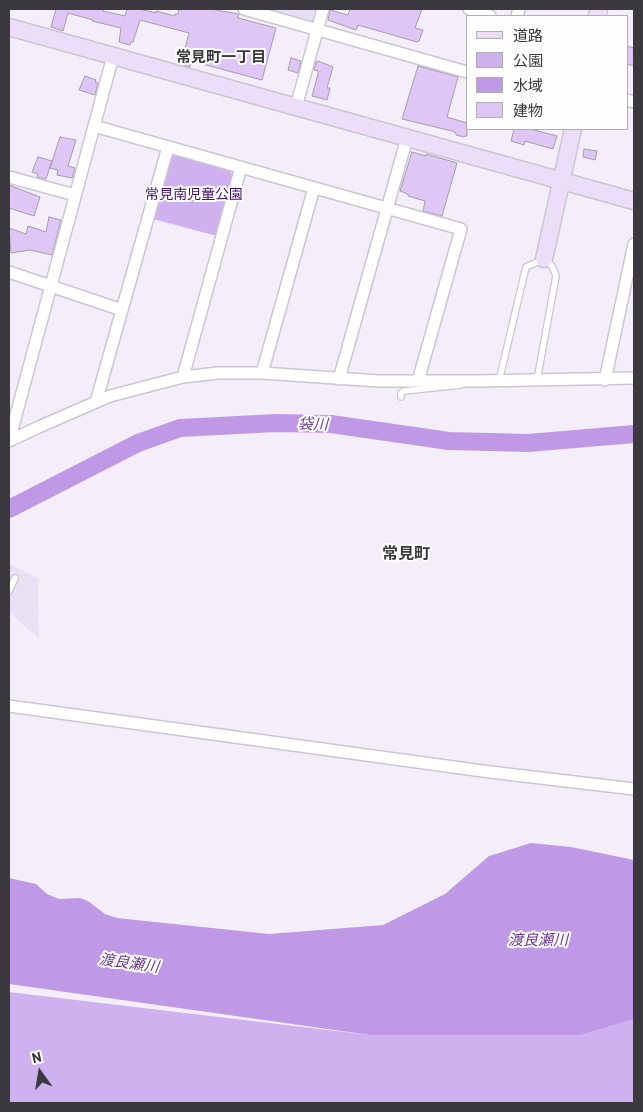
<!DOCTYPE html>
<html>
<head>
<meta charset="utf-8">
<style>
	body { margin:0 }
	#map { position:relative; width:643px; height:1112px; overflow:hidden; background:#f4eefa; font-family:Barlow,"Noto Sans JP",sans-serif }
	canvas { display:block }
	.frame { position:absolute; inset:0; border:10px solid #3b393e; pointer-events:none }
	.legend { position:absolute; left:466px; top:15px; width:162px; height:115px; box-sizing:border-box; background:#fefefe; border:1px solid #b0afb1; margin:0; padding:6px 9px; list-style:none; font-size:15px; color:#3b393e }
	.legend li { display:flex; align-items:center; gap:10px; height:25px }
	.legend b { width:25px; border:1px solid #b0afb1 }
	.north { position:absolute; left:15px; top:1047px; width:50px; height:50px; -webkit-text-stroke:4px #fefefe; paint-order:stroke; rotate:347deg; font-size:14px; font-weight:700; line-height:20px; text-align:center; color:#3b393e }
	.north::after { content:''; display:block; margin:auto; width:18px; height:22px; background:#3b393e; clip-path:polygon(50% 0,100% 100%,50% 72%,0 100%) }
</style>
</head>
<body>
<div id="map">
<canvas width="643" height="1112"></canvas>
<div class="frame"></div>
<ul class="legend">
<li><b style="height:6px;background:#ecdef9"></b>道路</li>
<li><b style="height:14px;background:#d0b1f0"></b>公園</li>
<li><b style="height:14px;background:#c099e6"></b>水域</li>
<li><b style="height:14px;background:#dec7f6"></b>建物</li>
</ul>
<div class="north">N</div>
</div>
<script>
const context = document.querySelector('canvas').getContext('2d');
context.lineJoin = 'round';
function fillPath(path, color) {
  context.fillStyle = color;
  context.fill(path, 'evenodd');
}
function poly(rows) {
  const path = new Path2D();
  for (const r of rows) {
    path.moveTo(r[0], r[1]);
    for (let i = 2; i < r.length; i += 2) path.lineTo(r[i], r[i + 1]);
  }
  return path;
}
function stroke(path, color, width, dash) {
  context.strokeStyle = color;
  context.lineWidth = width;
  context.lineCap = dash ? 'butt' : 'round';
  context.setLineDash(dash || []);
  context.stroke(path);
}
function write(font, color, halo, rows, align = 'center') {
  context.font = font + ' Barlow,"Noto Sans JP",sans-serif';
  context.lineWidth = 4;
  context.setLineDash([]);
  context.textBaseline = 'middle';
  context.strokeStyle = halo;
  context.fillStyle = color;
  for (const [text, x, y, turn = 0] of rows) {
    context.save();
    context.translate(x, y);
    context.rotate((+turn || 0) * Math.PI / 180);
    context.textAlign = isNaN(turn) ? turn : align;
    if (halo) context.strokeText(text, 0, 0);
    context.fillText(text, 0, 0);
    context.restore();
  }
}
fillPath(poly([
	[259,9,318,9,315,20,309,23],
	[9,564,38,578,39,639,9,612]
]), '#e9e0f3');
fillPath(poly([
	[177,154,228,168,234,176,217,236,153,219,169,158],
	[9,992,370,1035,581,1035,634,1019,634,1103,9,1103]
]), '#d0b1f0');
fillPath(poly([
	[531,843,571,847,634,860,634,1019,581,1035,370,1035,9,984,9,878,36,884,47,894,59,899,80,898,88,901,105,914,117,918,269,934,383,925,445,894,489,856]
]), '#c099e6');
stroke(poly([
	[9,509,138,443,180,428,276,423,331,424,449,441,528,443,634,434]
]), '#c099e6', 18);
const building = poly([
	[56,9,104,9,103,11,125,16,127,9,139,9,156,13,156,11,175,16,175,14,178,14,179,9,210,9,239,14,238,18,276,28,262,80,191,61,190,67,181,64,189,33,140,20,133,42,131,42,130,45,119,42,121,28,92,21,93,20,68,13,63,31,51,27,56,9],
	[350,9,422,9,415,28,423,30,419,41,417,42,358,25,356,30,328,20,330,10,348,15,350,9],
	[627,46,634,48,634,66,627,64,627,46],
	[291,58,301,61,298,73,288,70,291,58],
	[318,61,333,67,327,88,330,88,327,100,312,96,318,74,318,71,314,70,316,62,318,61],
	[418,66,458,77,447,117,467,123,467,136,465,136,464,137,456,135,456,133,452,131,402,119,418,66],
	[85,76,96,80,95,82,98,83,95,95,79,90,85,76],
	[514,129,530,129,557,136,553,149,525,141,524,145,511,141,514,129],
	[60,137,76,140,68,166,75,168,72,178,57,175,58,170,50,168,60,137],
	[584,149,597,151,595,160,583,157,584,149],
	[412,152,426,156,426,154,457,163,442,216,423,211,425,201,408,196,408,194,400,191,412,152],
	[38,157,52,161,46,179,37,177,38,174,32,172,38,157],
	[9,185,40,197,34,216,9,208,9,185],
	[49,217,61,220,52,255,30,250,11,253,9,228,26,234,28,226,46,232,49,217]
]);
fillPath(building, '#dec7f6');
stroke(building, '#a39da9', 1);
const lane = poly([
	[499,381,526,267,544,259,552,266,556,276,537,380],
	[401,397,401,393,404,391,461,385],
	[9,591,15,578]
]);
const street = poly([
	[244,9,467,72],
	[469,9,490,16],
	[517,16,519,9],
	[627,100,634,102],
	[296,107,323,9],
	[94,126,461,229,418,381],
	[9,177,75,195],
	[9,272,122,310],
	[262,373,314,188],
	[183,377,241,167],
	[339,379,407,138],
	[605,380,634,244],
	[96,402,168,147],
	[9,441,41,426,110,396,183,377,218,373,262,373,379,381,478,381,634,378],
	[9,441,113,56],
	[9,706,490,772,634,789]
]);
const secondary = poly([
	[597,16,599,9],
	[9,27,634,201],
	[544,259,573,129]
]);
stroke(lane, '#cbc6d2', 8);
stroke(street, '#cbc6d2', 14);
stroke(secondary, '#cbc6d2', 19);
stroke(lane, '#fff', 5.5);
stroke(street, '#fff', 11);
stroke(secondary, '#ecdef9', 16);
write('14px', '#440d68', '#fefefe', [
	["常見南児童公園",194,194]
]);
write('bold 15px', '#3b393e', '#fefefe', [
	["常見町一丁目",221,57]
]);
write('italic 15px', '#693891', '#fefefe', [
	["袋川",313,424,2],
	["渡良瀬川",538,940],
	["渡良瀬川",129,963,8]
]);
write('bold 16px', '#3b393e', '#fefefe', [
	["常見町",406,554]
]);
</script>
</body>
</html>
